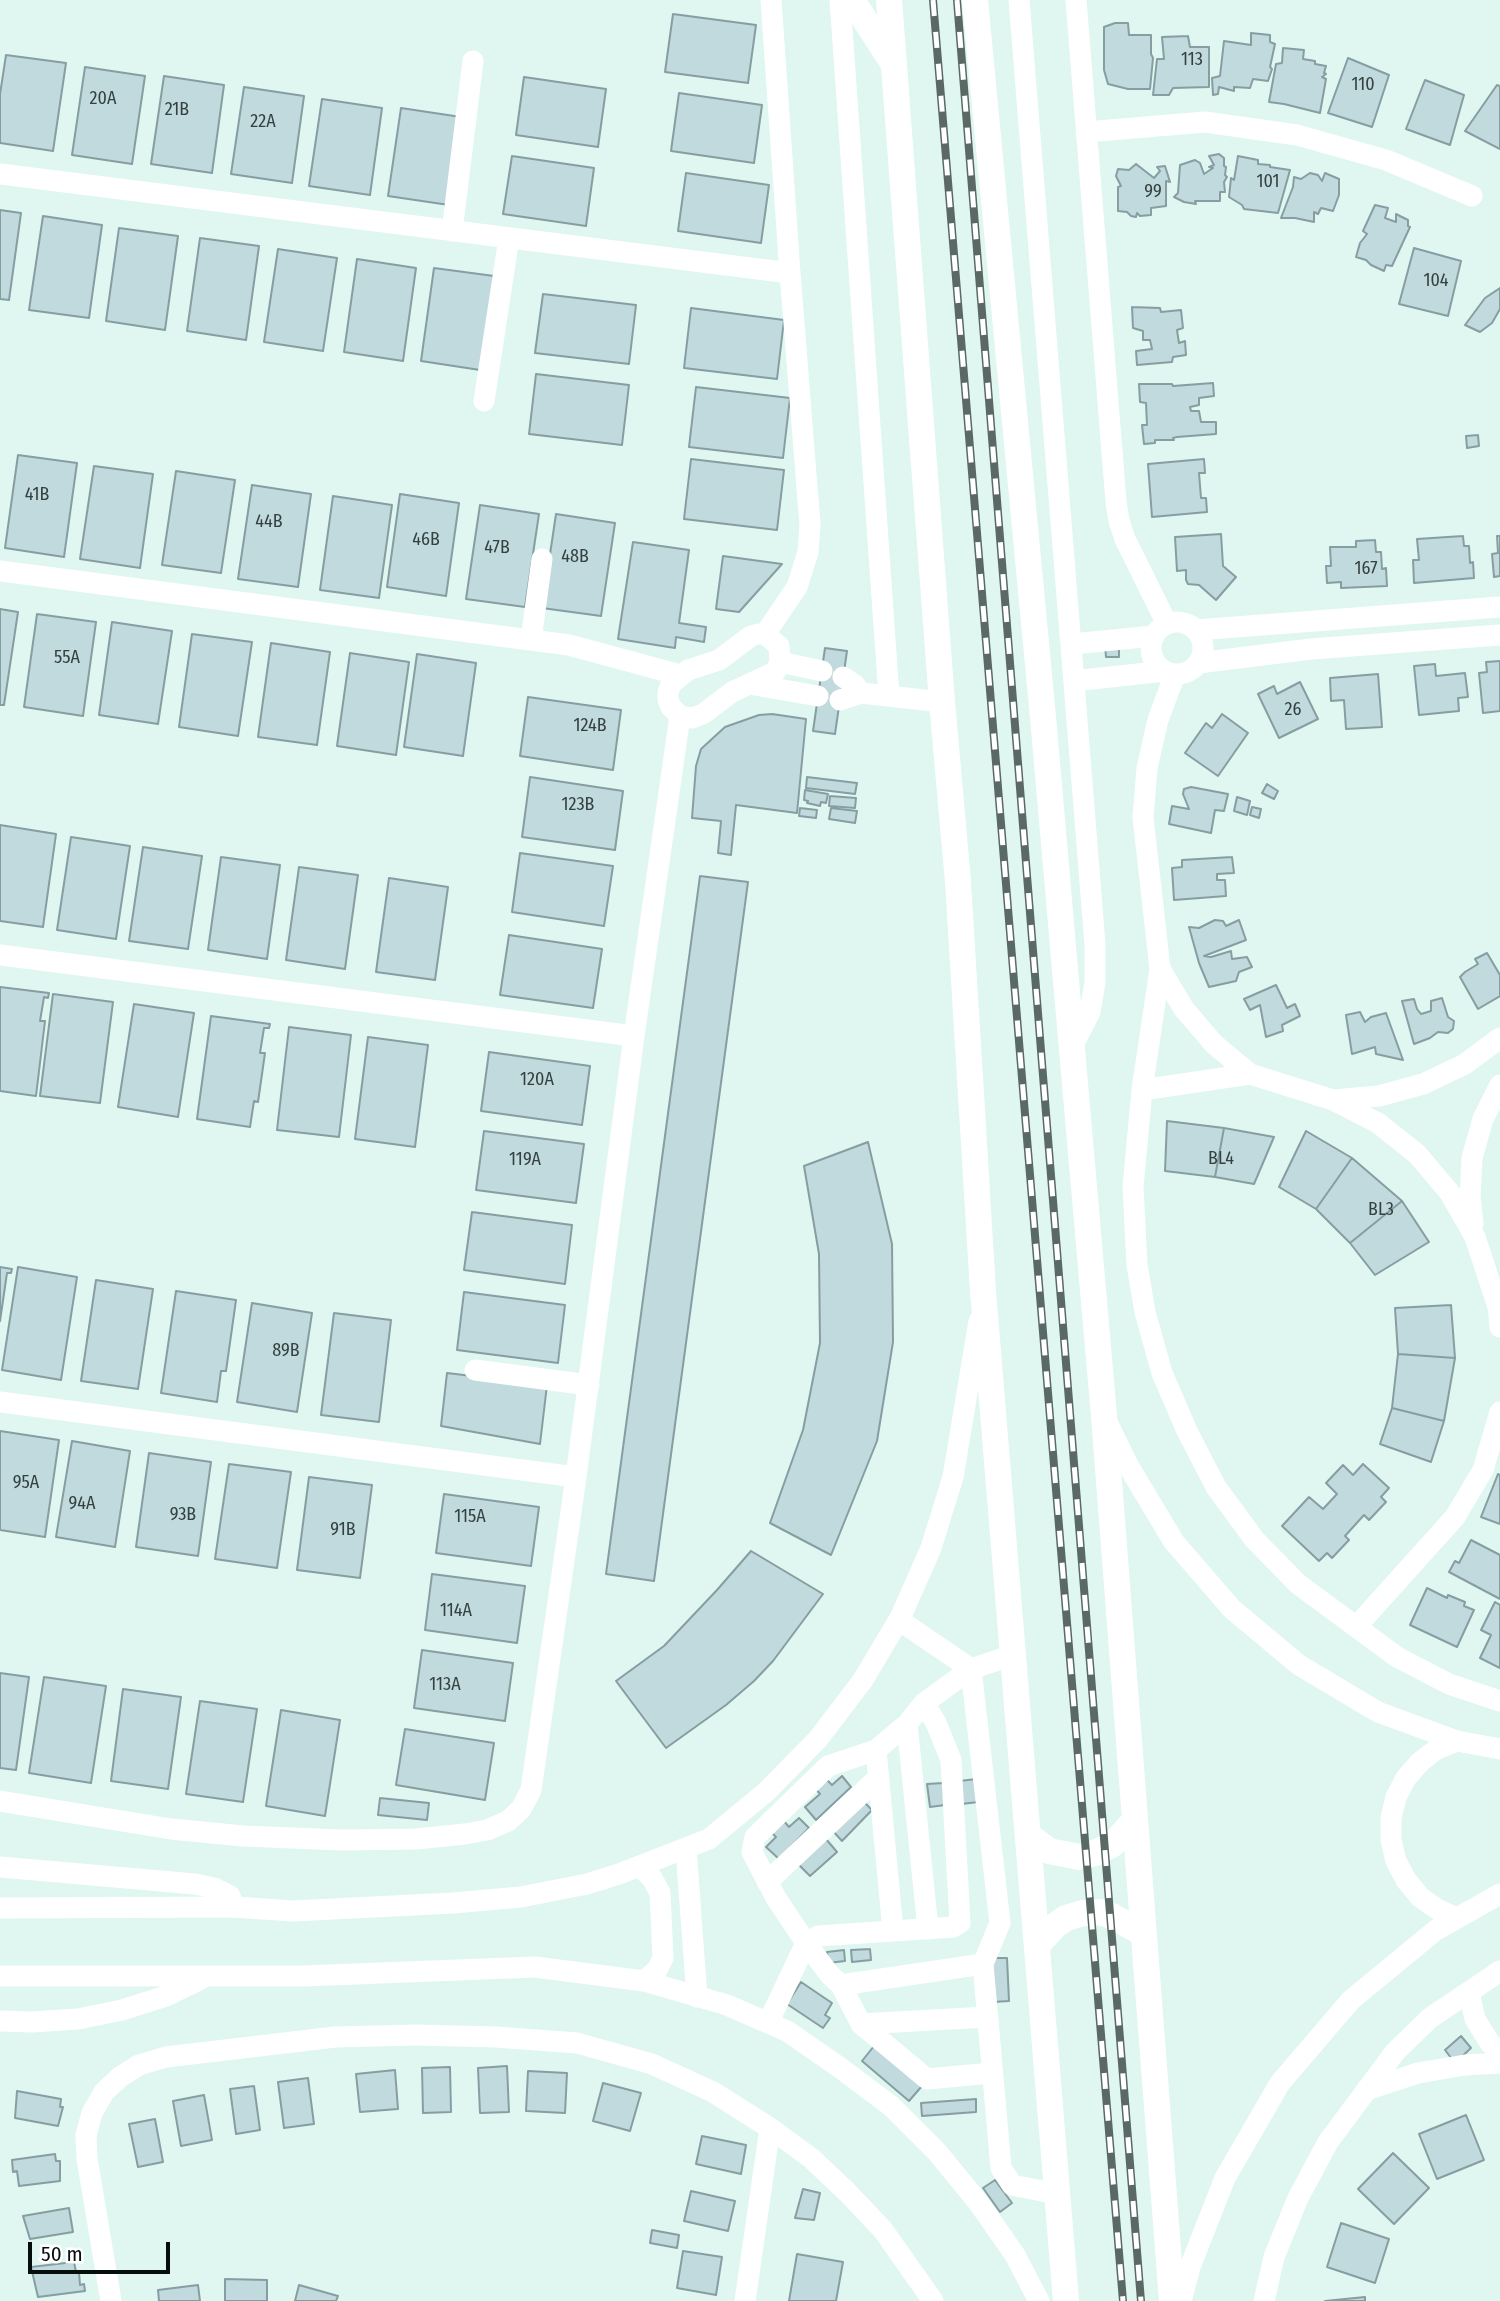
<!DOCTYPE html>
<html>
<head>
<meta charset="utf-8">
<style>
	body { margin:0 }
	#map { position:relative; width:1500px; height:2301px; overflow:hidden; background:#dff7f0; font-family:"Fira Sans Condensed",sans-serif }
	canvas { display:block }
	.scale { position:absolute; left:28px; top:2242px; width:142px; height:32px; box-sizing:border-box; border:4px solid #060e0c; border-top:0; padding-left:9px; font-size:21px; line-height:24px; white-space:nowrap; color:#060e0c; -webkit-text-stroke:5px #fff; paint-order:stroke }
</style>
</head>
<body>
<div id="map">
<canvas width="1500" height="2301"></canvas>
<div class="scale">50 m</div>
</div>
<script>
const context = document.querySelector('canvas').getContext('2d');
context.lineJoin = 'round';
function fillPath(path, color) {
  context.fillStyle = color;
  context.fill(path, 'evenodd');
}
function poly(rows) {
  const path = new Path2D();
  for (const r of rows) {
    if (r.length === 3) {
      path.moveTo(r[0] + r[2], r[1]);
      path.arc(r[0], r[1], r[2], 0, 2 * Math.PI);
      continue;
    }
    path.moveTo(r[0], r[1]);
    for (let i = 2; i < r.length; i += 2) path.lineTo(r[i], r[i + 1]);
  }
  return path;
}
function stroke(path, color, width, dash) {
  context.strokeStyle = color;
  context.lineWidth = width;
  context.lineCap = dash ? 'butt' : 'round';
  context.setLineDash(dash || []);
  context.stroke(path);
}
function write(font, color, halo, rows, align = 'center') {
  context.font = font + ' "Fira Sans Condensed",sans-serif';
  context.lineWidth = 5;
  context.setLineDash([]);
  context.textBaseline = 'middle';
  context.strokeStyle = halo;
  context.fillStyle = color;
  for (const [text, x, y, turn = 0] of rows) {
    context.save();
    context.translate(x, y);
    context.rotate((+turn || 0) * Math.PI / 180);
    context.textAlign = isNaN(turn) ? turn : align;
    if (halo) context.strokeText(text, 0, 0);
    context.fillText(text, 0, 0);
    context.restore();
  }
}
const building = poly([
	[673,14,756,25,748,83,665,72,673,14],
	[1115,23,1128,23,1129,35,1151,35,1151,54,1153,58,1150,89,1128,89,1108,84,1104,70,1104,27,1115,23],
	[1251,33,1270,35,1270,42,1275,44,1270,67,1272,69,1268,81,1253,79,1250,88,1234,87,1234,91,1219,87,1218,94,1213,95,1212,78,1220,76,1224,41,1251,45,1251,33],
	[1188,36,1190,47,1209,47,1209,87,1173,88,1169,95,1153,95,1157,59,1164,59,1162,37,1188,36],
	[1283,48,1304,50,1303,59,1315,61,1315,64,1326,66,1324,73,1326,74,1322,77,1326,79,1320,113,1284,104,1269,102,1276,64,1282,63,1283,48],
	[6,55,66,63,53,151,0,143,0,94,6,55],
	[1348,58,1389,75,1372,127,1328,113,1348,58],
	[85,67,145,76,132,164,72,155,85,67],
	[164,76,224,85,212,173,151,164,164,76],
	[524,77,606,89,598,147,516,135,524,77],
	[1425,80,1464,95,1450,145,1406,129,1425,80],
	[1497,85,1500,86,1500,149,1465,131,1497,85],
	[244,87,304,96,292,183,231,174,244,87],
	[679,93,762,105,754,163,671,151,679,93],
	[322,99,382,108,370,195,309,186,322,99],
	[401,108,461,117,449,205,388,196,401,108],
	[1219,154,1224,158,1224,166,1226,167,1225,175,1227,177,1224,182,1225,192,1220,192,1220,201,1195,201,1196,204,1184,202,1174,197,1178,193,1180,165,1195,160,1200,163,1204,174,1213,168,1209,167,1214,165,1209,156,1219,154],
	[512,156,594,168,586,226,503,214,512,156],
	[1238,156,1258,160,1258,164,1270,165,1270,167,1290,170,1278,213,1244,209,1242,205,1229,197,1231,178,1234,180,1238,156],
	[1136,164,1154,178,1160,171,1157,167,1165,166,1170,182,1166,181,1166,206,1151,208,1151,215,1140,216,1137,213,1136,217,1131,216,1127,212,1118,211,1118,187,1121,186,1116,176,1118,169,1129,170,1136,164],
	[686,173,769,185,761,243,678,231,686,173],
	[1310,173,1318,175,1322,181,1325,173,1339,179,1339,195,1333,211,1321,208,1318,214,1314,212,1314,222,1295,218,1281,218,1293,187,1294,177,1301,179,1310,173],
	[1375,205,1388,208,1385,218,1396,222,1396,214,1408,220,1408,226,1410,227,1392,266,1386,265,1384,271,1371,265,1366,260,1356,257,1360,243,1367,234,1363,231,1375,205],
	[0,210,21,213,9,300,0,299,0,210],
	[43,216,102,225,89,318,29,310,43,216],
	[119,228,178,236,165,330,106,321,119,228],
	[200,238,259,246,246,340,187,331,200,238],
	[1414,248,1461,261,1448,316,1399,304,1414,248],
	[278,249,337,258,323,351,264,342,278,249],
	[357,259,416,268,403,361,344,352,357,259],
	[434,268,494,276,480,370,421,361,434,268],
	[1500,288,1500,309,1492,323,1480,332,1465,325,1485,298,1500,288],
	[543,294,636,305,629,364,535,353,543,294],
	[1132,307,1160,308,1161,312,1181,310,1183,328,1177,330,1179,343,1185,341,1186,355,1173,357,1172,362,1137,365,1136,351,1152,349,1150,340,1143,340,1143,331,1133,328,1132,307],
	[691,308,784,320,777,379,684,368,691,308],
	[536,374,629,385,622,445,529,434,536,374],
	[1213,383,1214,396,1199,398,1199,405,1190,407,1191,411,1199,411,1201,422,1216,422,1216,434,1177,437,1173,438,1174,440,1155,440,1155,443,1144,444,1142,425,1147,425,1146,403,1140,402,1139,384,1172,384,1173,386,1213,383],
	[696,387,790,398,783,458,689,447,696,387],
	[1478,435,1479,446,1467,448,1466,436,1478,435],
	[18,455,77,463,64,557,5,548,18,455],
	[691,459,784,470,777,530,684,519,691,459],
	[1204,459,1205,473,1199,473,1201,498,1206,498,1207,512,1152,517,1148,464,1204,459],
	[94,466,153,474,140,568,80,559,94,466],
	[176,471,235,480,221,573,162,565,176,471],
	[252,485,311,494,298,587,238,579,252,485],
	[400,494,459,503,446,596,387,587,400,494],
	[333,496,392,505,379,598,320,590,333,496],
	[480,505,539,514,525,607,466,599,480,505],
	[556,514,615,523,601,616,542,608,556,514],
	[1221,534,1223,566,1236,577,1216,600,1199,585,1188,584,1186,580,1186,570,1177,571,1175,537,1221,534],
	[1463,536,1464,546,1469,546,1470,563,1473,562,1474,578,1414,583,1413,560,1419,560,1417,539,1463,536],
	[1497,536,1500,536,1500,576,1494,577,1492,554,1498,553,1497,536],
	[1375,540,1376,552,1381,552,1382,569,1386,568,1387,586,1341,588,1341,582,1327,583,1326,566,1331,566,1330,547,1356,547,1356,541,1375,540],
	[633,542,689,550,679,623,706,627,704,642,676,637,675,648,618,639,633,542],
	[723,556,782,564,739,612,716,609,723,556],
	[0,609,18,612,4,705,0,705,0,609],
	[37,614,96,622,83,716,24,707,37,614],
	[112,622,172,631,158,724,99,715,112,622],
	[192,634,252,642,238,736,179,727,192,634],
	[271,643,330,652,317,745,258,737,271,643],
	[1119,644,1119,657,1106,657,1105,645,1119,644],
	[825,648,847,651,835,734,813,731,825,648],
	[350,653,409,662,396,755,337,746,350,653],
	[417,654,476,663,463,756,404,747,417,654],
	[1500,661,1500,711,1483,713,1479,673,1487,672,1486,662,1500,661],
	[1435,664,1436,676,1465,673,1468,697,1458,698,1459,711,1419,715,1414,666,1435,664],
	[1378,674,1382,727,1346,729,1344,700,1331,701,1330,678,1378,674],
	[1300,682,1318,719,1279,738,1258,694,1274,686,1277,694,1300,682],
	[528,697,621,710,613,770,520,756,528,697],
	[772,714,806,719,797,813,736,805,731,855,718,853,721,821,692,818,696,766,701,749,725,727,759,715,772,714],
	[1222,714,1248,733,1218,776,1185,753,1206,723,1212,728,1222,714],
	[530,777,623,791,615,850,522,837,530,777],
	[807,777,857,783,855,794,806,788,807,777],
	[1267,784,1278,791,1274,799,1262,793,1267,784],
	[1191,787,1228,794,1224,811,1215,810,1211,833,1169,824,1172,806,1189,809,1183,794,1184,789,1191,787],
	[805,790,828,794,826,803,821,802,820,806,807,803,808,801,804,800,805,790],
	[830,796,856,798,855,808,829,806,830,796],
	[1237,797,1250,801,1247,815,1234,811,1237,797],
	[1252,807,1261,809,1259,818,1250,815,1252,807],
	[800,808,817,810,816,818,799,816,800,808],
	[831,808,857,811,855,823,829,819,831,808],
	[0,825,56,834,43,927,0,921,0,825],
	[71,837,130,846,116,939,57,930,71,837],
	[143,847,202,856,188,949,129,941,143,847],
	[520,853,613,866,604,926,512,912,520,853],
	[221,857,280,865,267,959,208,950,221,857],
	[1232,857,1234,873,1217,874,1217,880,1225,880,1226,896,1174,900,1172,868,1182,867,1182,860,1232,857],
	[299,867,358,875,345,969,286,960,299,867],
	[700,876,748,882,654,1581,606,1574,700,876],
	[389,878,448,887,435,980,376,972,389,878],
	[1215,920,1223,921,1226,926,1239,920,1246,940,1204,956,1211,957,1231,951,1232,959,1247,957,1252,967,1239,972,1236,981,1209,987,1199,963,1189,927,1199,928,1215,920],
	[509,935,602,949,593,1008,500,995,509,935],
	[1487,953,1500,975,1500,996,1478,1009,1460,977,1465,972,1478,964,1475,959,1487,953],
	[1276,985,1287,1008,1295,1004,1300,1016,1282,1025,1283,1031,1266,1037,1260,1005,1250,1010,1244,999,1276,985],
	[0,987,49,993,48,998,44,997,40,1021,45,1021,36,1096,0,1091,0,987],
	[53,994,113,1002,100,1103,40,1096,53,994],
	[1442,998,1448,1017,1454,1021,1453,1029,1448,1033,1438,1032,1430,1038,1414,1044,1402,1001,1414,999,1417,1009,1421,1014,1431,1011,1431,1001,1442,998],
	[134,1004,194,1013,178,1117,118,1107,134,1004],
	[1360,1012,1365,1022,1371,1017,1386,1013,1403,1060,1376,1054,1375,1047,1352,1054,1346,1015,1360,1012],
	[211,1016,270,1024,269,1028,264,1028,260,1053,265,1053,258,1102,254,1101,250,1127,197,1119,211,1016],
	[289,1027,351,1035,339,1137,277,1130,289,1027],
	[368,1037,428,1045,415,1147,355,1139,368,1037],
	[489,1052,590,1066,582,1125,481,1111,489,1052],
	[1167,1121,1224,1128,1215,1177,1165,1171,1167,1121],
	[1224,1128,1274,1137,1254,1184,1215,1177,1224,1128],
	[484,1131,584,1144,576,1203,476,1190,484,1131],
	[1306,1131,1352,1158,1316,1209,1279,1187,1306,1131],
	[868,1142,892,1244,893,1342,877,1441,831,1555,770,1523,803,1430,820,1343,819,1254,804,1166,868,1142],
	[1352,1158,1402,1201,1350,1243,1316,1209,1352,1158],
	[1402,1201,1429,1242,1375,1275,1350,1243,1402,1201],
	[472,1212,572,1225,565,1284,464,1270,472,1212],
	[0,1267,12,1269,11,1273,7,1273,0,1321,0,1267],
	[18,1267,77,1277,61,1380,2,1370,18,1267],
	[96,1280,153,1289,138,1389,81,1381,96,1280],
	[176,1291,236,1300,226,1371,221,1371,217,1402,161,1393,176,1291],
	[464,1292,565,1305,558,1363,457,1350,464,1292],
	[252,1303,312,1313,297,1412,237,1402,252,1303],
	[1451,1305,1455,1358,1398,1354,1395,1308,1451,1305],
	[334,1313,391,1320,379,1422,321,1415,334,1313],
	[1398,1354,1455,1358,1444,1421,1392,1408,1398,1354],
	[447,1373,547,1385,540,1444,441,1426,447,1373],
	[1392,1408,1444,1421,1431,1462,1380,1444,1392,1408],
	[0,1431,59,1440,45,1537,0,1530,0,1431],
	[72,1441,130,1451,115,1547,56,1537,72,1441],
	[149,1453,211,1462,198,1556,136,1547,149,1453],
	[229,1464,291,1472,277,1568,215,1559,229,1464],
	[1363,1464,1389,1488,1381,1497,1386,1502,1369,1520,1364,1515,1345,1536,1349,1540,1332,1558,1327,1553,1319,1561,1282,1526,1309,1497,1323,1509,1337,1494,1326,1483,1343,1465,1353,1475,1363,1464],
	[1498,1474,1500,1475,1500,1524,1481,1517,1498,1474],
	[309,1477,372,1485,360,1578,297,1570,309,1477],
	[444,1494,539,1507,531,1566,436,1553,444,1494],
	[1471,1540,1500,1555,1500,1599,1449,1572,1455,1561,1459,1563,1471,1540],
	[751,1551,823,1594,773,1661,754,1681,726,1705,666,1748,616,1681,664,1646,717,1590,751,1551],
	[432,1574,525,1586,517,1643,425,1630,432,1574],
	[1427,1588,1447,1598,1448,1595,1465,1602,1464,1606,1474,1610,1457,1647,1410,1625,1427,1588],
	[1495,1602,1500,1605,1500,1668,1480,1658,1491,1635,1481,1630,1495,1602],
	[422,1650,513,1663,505,1721,414,1708,422,1650],
	[0,1673,29,1677,16,1770,0,1768,0,1673],
	[44,1677,106,1686,91,1783,29,1773,44,1677],
	[123,1689,181,1697,168,1789,111,1781,123,1689],
	[200,1701,257,1709,243,1802,186,1794,200,1701],
	[281,1710,340,1720,325,1816,266,1806,281,1710],
	[405,1729,494,1743,485,1800,396,1785,405,1729],
	[842,1776,851,1787,816,1820,805,1807,820,1794,815,1788,826,1779,832,1785,842,1776],
	[977,1779,979,1802,961,1804,959,1781,977,1779],
	[943,1783,945,1805,930,1807,927,1784,943,1783],
	[380,1798,429,1803,427,1820,378,1815,380,1798],
	[862,1800,872,1810,842,1841,832,1830,862,1800],
	[799,1818,809,1828,779,1859,766,1847,776,1837,771,1832,783,1820,789,1827,799,1818],
	[826,1839,837,1852,810,1876,798,1864,826,1839],
	[870,1949,871,1960,852,1962,851,1950,870,1949],
	[844,1950,845,1961,828,1963,827,1952,844,1950],
	[991,1958,1007,1958,1009,2001,993,2002,991,1958],
	[801,1982,832,2003,825,2015,830,2018,823,2028,787,2004,801,1982],
	[1461,2036,1471,2048,1455,2063,1445,2050,1461,2036],
	[874,2046,922,2086,909,2101,862,2061,874,2046],
	[507,2066,509,2112,480,2113,478,2068,507,2066],
	[450,2067,451,2112,423,2113,422,2068,450,2067],
	[395,2070,398,2109,360,2112,356,2074,395,2070],
	[528,2071,567,2073,565,2113,526,2111,528,2071],
	[308,2078,314,2124,284,2128,278,2082,308,2078],
	[603,2083,641,2093,630,2131,593,2121,603,2083],
	[254,2086,260,2130,236,2134,230,2089,254,2086],
	[17,2091,61,2099,60,2107,63,2107,58,2126,15,2118,17,2091],
	[204,2095,212,2140,181,2146,173,2101,204,2095],
	[976,2099,976,2112,922,2116,921,2103,976,2099],
	[1466,2115,1484,2160,1437,2179,1419,2134,1466,2115],
	[155,2119,163,2162,138,2167,129,2124,155,2119],
	[702,2136,746,2145,741,2174,696,2164,702,2136],
	[1393,2153,1429,2188,1394,2224,1358,2189,1393,2153],
	[55,2154,56,2161,60,2161,60,2181,19,2186,17,2171,13,2172,12,2160,55,2154],
	[995,2180,1012,2203,1000,2212,983,2188,995,2180],
	[803,2189,820,2193,814,2220,795,2218,803,2189],
	[691,2191,735,2201,728,2231,684,2221,691,2191],
	[69,2208,73,2232,30,2239,23,2216,69,2208],
	[1341,2223,1389,2239,1375,2283,1327,2267,1341,2223],
	[652,2230,679,2235,677,2248,650,2243,652,2230],
	[683,2251,722,2257,716,2295,677,2288,683,2251],
	[797,2254,843,2262,836,2301,789,2301,797,2254],
	[74,2262,76,2272,79,2272,80,2285,84,2284,85,2291,38,2297,31,2267,74,2262],
	[225,2279,267,2280,267,2301,225,2301,225,2279],
	[198,2285,200,2301,159,2301,158,2290,198,2285],
	[299,2285,338,2296,336,2301,295,2301,299,2285],
	[1365,2297,1365,2301,1325,2301,1365,2297]
]);
fillPath(building, '#c0dadd');
stroke(building, '#869ea1', 2);
stroke(poly([
	[840,0,889,696],
	[1019,0,1095,944,1095,982,1090,1012,1071,1049],
	[1076,0,1116,502,1119,521,1125,539,1167,624],
	[1086,132,1205,122,1297,135,1386,160,1472,196],
	[0,174,790,273],
	[452,231,473,61],
	[484,401,509,238],
	[0,571,569,645,680,675],
	[1177,648,26],
	[1196,630,1500,607],
	[758,634,765,634,779,646,780,662,775,672,732,692,703,714,692,718,680,716,671,707,668,700,668,692,671,684,688,670,719,660,751,636,758,634],
	[765,634,797,587,808,552,810,525,790,273,771,0],
	[531,640,542,559],
	[1072,644,1154,636],
	[780,662,822,671],
	[1198,663,1311,649,1500,635],
	[1175,674,1158,720,1147,768,1143,817,1160,969,1142,1090,1133,1187,1137,1265,1145,1312,1162,1373,1187,1431,1216,1487,1254,1539,1298,1584,1397,1657,1449,1684,1500,1701],
	[843,677,854,684,861,693],
	[1074,681,1165,671],
	[749,684,818,696],
	[840,700,861,693,942,702],
	[0,955,634,1036],
	[1160,969,1184,1009,1214,1044,1250,1074,1333,1100,1378,1123,1417,1154,1450,1193,1475,1237,1498,1307,1500,1327],
	[1142,1090,1250,1074],
	[1333,1100,1379,1096,1423,1084,1465,1064,1500,1038],
	[1473,1224,1470,1197,1472,1158,1483,1119,1500,1085],
	[475,1370,589,1385],
	[0,1402,576,1477],
	[1107,1422,1129,1467,1174,1542,1232,1609,1299,1665,1378,1712,1457,1741,1500,1749],
	[899,1620,971,1669,1000,1923,983,1964],
	[1356,1627,1455,1517,1483,1470,1500,1412],
	[907,1724,928,1929],
	[1457,1741,1437,1749,1420,1762,1406,1778,1396,1797,1391,1818,1391,1840,1396,1861,1406,1880,1420,1897,1437,1909,1457,1918],
	[876,1750,893,1931],
	[0,1801,171,1829,243,1836,342,1840,416,1839,465,1834,487,1830,508,1821,521,1809,531,1790,576,1477,634,1036,680,716],
	[686,1849,697,1997],
	[639,1866,652,1878,660,1893,663,1958,657,1970,644,1981],
	[0,1867,195,1884,214,1888,230,1896,234,1907],
	[767,1882,878,1778],
	[0,1908,234,1907,293,1911,453,1903,521,1897,587,1884,619,1874,709,1839,766,1792,818,1739,863,1680,901,1616,931,1548,953,1477,979,1321],
	[0,1976,304,1976,535,1967,644,1981,727,2005,787,2031,839,2067,891,2106,937,2152,978,2202,1015,2255,1039,2301],
	[841,1985,983,1964,1001,2168,1012,2185,1057,2194],
	[1469,1992,1475,2019,1490,2043,1500,2052],
	[0,2021,32,2022,78,2019,122,2010,166,1996,201,1979],
	[768,2023,806,1943,818,1936,953,1927,960,1923,951,1760,936,1723,924,1703],
	[861,2024,987,2017],
	[992,2073,927,2079,861,2024,841,1985,830,1975,806,1943,776,1898,752,1852,755,1837,828,1766,876,1750,907,1724,924,1703,971,1669,1013,1655],
	[1366,2090,1418,2073,1465,2065,1500,2063],
	[111,2301,87,2159,86,2135,92,2113,104,2092,120,2077,139,2065,166,2057,335,2037,416,2035,496,2037,577,2043,652,2064,713,2092,770,2128,811,2158,848,2193,883,2230,933,2301],
	[745,2301,770,2128],
	[1181,2301,1190,2267,1225,2178,1280,2083,1351,2000,1436,1930,1500,1894],
	[1264,2301,1274,2257,1298,2198,1328,2142,1395,2052,1430,2018,1500,1971]
]), '#fff', 21);
stroke(poly([
	[852,0,893,63],
	[889,0,942,702,958,882,983,1291,1066,2301],
	[975,0,1043,717,1104,1416,1172,2301],
	[1028,1835,1049,1851,1079,1857,1095,1853,1113,1844,1135,1820],
	[1037,1945,1056,1925,1066,1918,1083,1913,1101,1912,1114,1917,1144,1934]
]), '#fff', 26);
const rail = poly([
	[933,0,1123,2301],
	[957,0,1141,2301]
]);
stroke(rail, '#5b6965', 8);
stroke(rail, '#fff', 5, [16]);
write('18px', '#344140', null, [
	["113",1192,60],
	["110",1363,85],
	["20A",103,99],
	["21B",177,110],
	["22A",263,122],
	["101",1268,182],
	["99",1153,192],
	["104",1436,281],
	["41B",37,495],
	["44B",269,522],
	["46B",426,540],
	["47B",497,548],
	["48B",575,557],
	["167",1366,569],
	["55A",67,658],
	["26",1293,710],
	["124B",590,726],
	["123B",578,805],
	["120A",537,1080],
	["BL4",1221,1159],
	["119A",525,1160],
	["BL3",1381,1210],
	["89B",286,1351],
	["95A",26,1483],
	["94A",82,1504],
	["93B",183,1515],
	["115A",470,1517],
	["91B",343,1530],
	["114A",456,1611],
	["113A",445,1685]
]);
</script>
</body>
</html>
